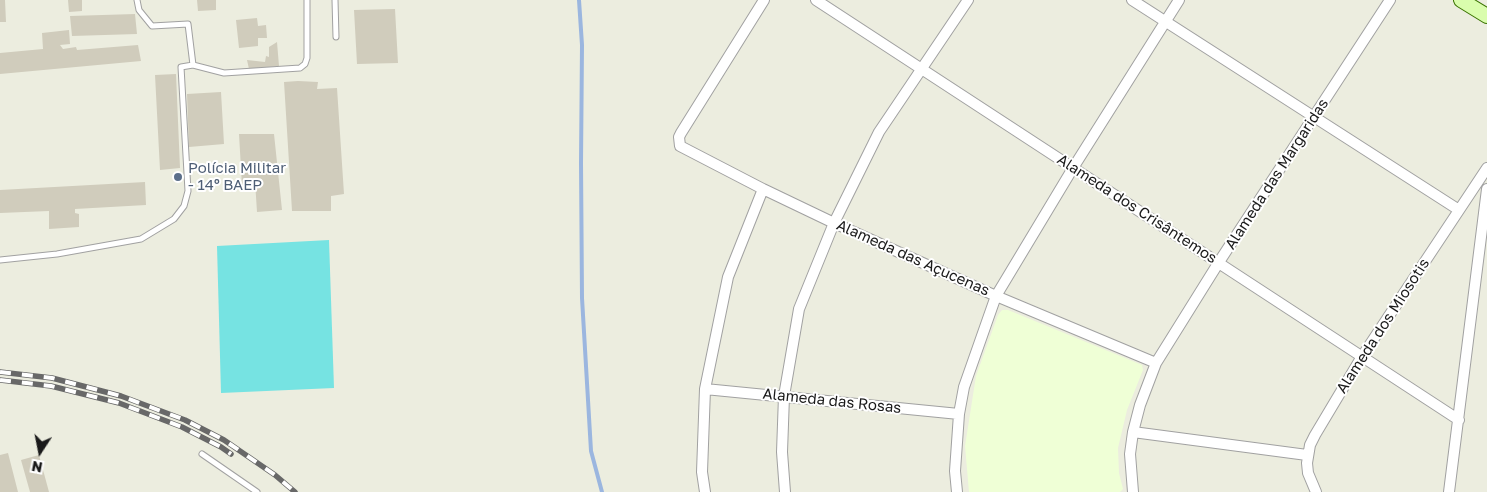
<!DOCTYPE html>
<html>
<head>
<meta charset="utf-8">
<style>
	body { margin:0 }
	#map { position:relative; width:1487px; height:492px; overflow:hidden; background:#eceddf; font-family:"Golos Text",sans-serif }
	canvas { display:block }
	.north { position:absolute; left:15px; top:427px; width:50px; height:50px; -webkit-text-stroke:4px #fff; paint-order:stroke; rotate:191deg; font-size:14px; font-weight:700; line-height:20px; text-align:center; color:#1a1a1a }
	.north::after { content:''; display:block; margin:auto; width:18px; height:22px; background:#1a1a1a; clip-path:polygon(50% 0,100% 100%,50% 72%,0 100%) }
</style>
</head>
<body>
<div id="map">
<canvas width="1487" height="492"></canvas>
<div class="north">N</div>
</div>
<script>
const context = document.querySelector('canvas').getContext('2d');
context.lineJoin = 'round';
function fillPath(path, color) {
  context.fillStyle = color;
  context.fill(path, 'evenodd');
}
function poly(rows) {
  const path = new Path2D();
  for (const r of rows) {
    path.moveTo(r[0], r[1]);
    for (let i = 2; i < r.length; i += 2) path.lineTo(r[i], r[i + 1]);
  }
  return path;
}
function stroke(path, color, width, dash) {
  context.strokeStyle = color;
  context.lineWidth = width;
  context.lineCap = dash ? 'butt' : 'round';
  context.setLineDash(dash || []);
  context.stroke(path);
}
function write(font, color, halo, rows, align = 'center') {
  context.font = font + ' "Golos Text",sans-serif';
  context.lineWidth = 4;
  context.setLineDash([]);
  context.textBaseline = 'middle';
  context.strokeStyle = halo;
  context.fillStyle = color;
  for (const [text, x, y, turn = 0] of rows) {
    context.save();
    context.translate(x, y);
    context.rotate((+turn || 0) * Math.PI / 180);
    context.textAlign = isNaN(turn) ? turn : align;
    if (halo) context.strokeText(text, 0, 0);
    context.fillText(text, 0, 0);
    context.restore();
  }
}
fillPath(poly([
	[1002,310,1008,310,1142,365,1143,370,1127,410,1118,448,1119,473,1123,489,1120,492,969,492,965,446,976,376,998,315]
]), '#efffd6');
fillPath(poly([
	[329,240,334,388,221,393,217,246]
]), '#76e3e2');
stroke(poly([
	[579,0,582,45,581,163,582,298,591,451,602,492]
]), '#9bb6df', 4);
fillPath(poly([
	[0,0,5,0,6,22,0,22],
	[68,0,82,0,82,11,69,12],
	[197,0,216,0,216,10,198,11],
	[395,9,398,63,357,64,354,10],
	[135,14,137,34,72,36,70,16],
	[257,18,258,26,266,25,267,38,258,38,258,46,239,48,236,20],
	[69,30,70,44,60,45,63,49,76,47,77,50,138,45,141,61,0,74,0,53,43,49,42,33],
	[277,42,279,66,249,69,247,60,265,62,266,56,269,57,269,47],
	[176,74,180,168,160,170,155,75],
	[298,81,318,82,317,89,337,88,344,194,331,196,331,211,292,211,284,82],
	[221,92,224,144,189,147,187,94],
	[239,134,274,134,282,210,257,212,255,181,242,186],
	[145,182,146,205,75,209,75,213,79,214,79,227,49,229,49,211,0,213,0,190],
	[8,453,18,492,0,492,0,455],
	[39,455,49,492,30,492,21,460]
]), '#d0ccbc');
const service = poly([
	[137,0,139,10,152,26,188,24,193,65,224,73,300,68,305,64,307,58,307,0],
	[335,0,336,37],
	[0,260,57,254,141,239,174,219,184,206,188,191,181,67,193,65],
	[202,454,257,492]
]);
const minor = poly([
	[764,0,681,133,679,137,680,146,763,189,834,223,996,296,1156,363],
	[816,0,1459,420],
	[1132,0,1459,210],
	[705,389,959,414],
	[1133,432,1307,455],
	[705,492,702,472,705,389,728,277,763,189],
	[785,492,782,452,784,396,799,309,834,223,879,132,968,0],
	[957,492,955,471,959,414,964,387,996,296,1073,168,1179,0],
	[1133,492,1130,454,1133,432,1140,405,1156,363,1219,262,1390,0],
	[1316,492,1308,473,1307,463,1310,445,1315,435,1361,358,1487,168],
	[1449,492,1487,189]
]);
const secondary = poly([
	[1461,0,1487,16]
]);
stroke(service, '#a1a1a1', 7);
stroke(minor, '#a1a1a1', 12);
stroke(secondary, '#3a7300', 16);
stroke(service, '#fff', 5);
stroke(minor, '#fff', 10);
stroke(secondary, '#dafdad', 14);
const rail = poly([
	[0,372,52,378,121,396,185,420,224,440,275,475,295,492],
	[0,380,51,386,119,403,182,427,221,447,231,454]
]);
stroke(rail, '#686868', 5.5);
stroke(rail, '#fff', 4, [11]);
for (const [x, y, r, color] of [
	[178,177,5,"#5c6f8a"]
]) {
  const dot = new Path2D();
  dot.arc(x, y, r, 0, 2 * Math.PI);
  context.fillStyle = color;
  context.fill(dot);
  stroke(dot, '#fff', 2);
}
write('15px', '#4e5e75', '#fff', [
	["Polícia Militar",188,168],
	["- 14º BAEP",188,185]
], 'left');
write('15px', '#1a1a1a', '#fff', [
	["Alameda das Margaridas",1277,174,-57],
	["Alameda dos Crisântemos",1137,209,33],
	["Alameda das Açucenas",913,258,24],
	["Alameda dos Miosotis",1383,326,-57],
	["Alameda das Rosas",832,401,6]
]);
</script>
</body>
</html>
